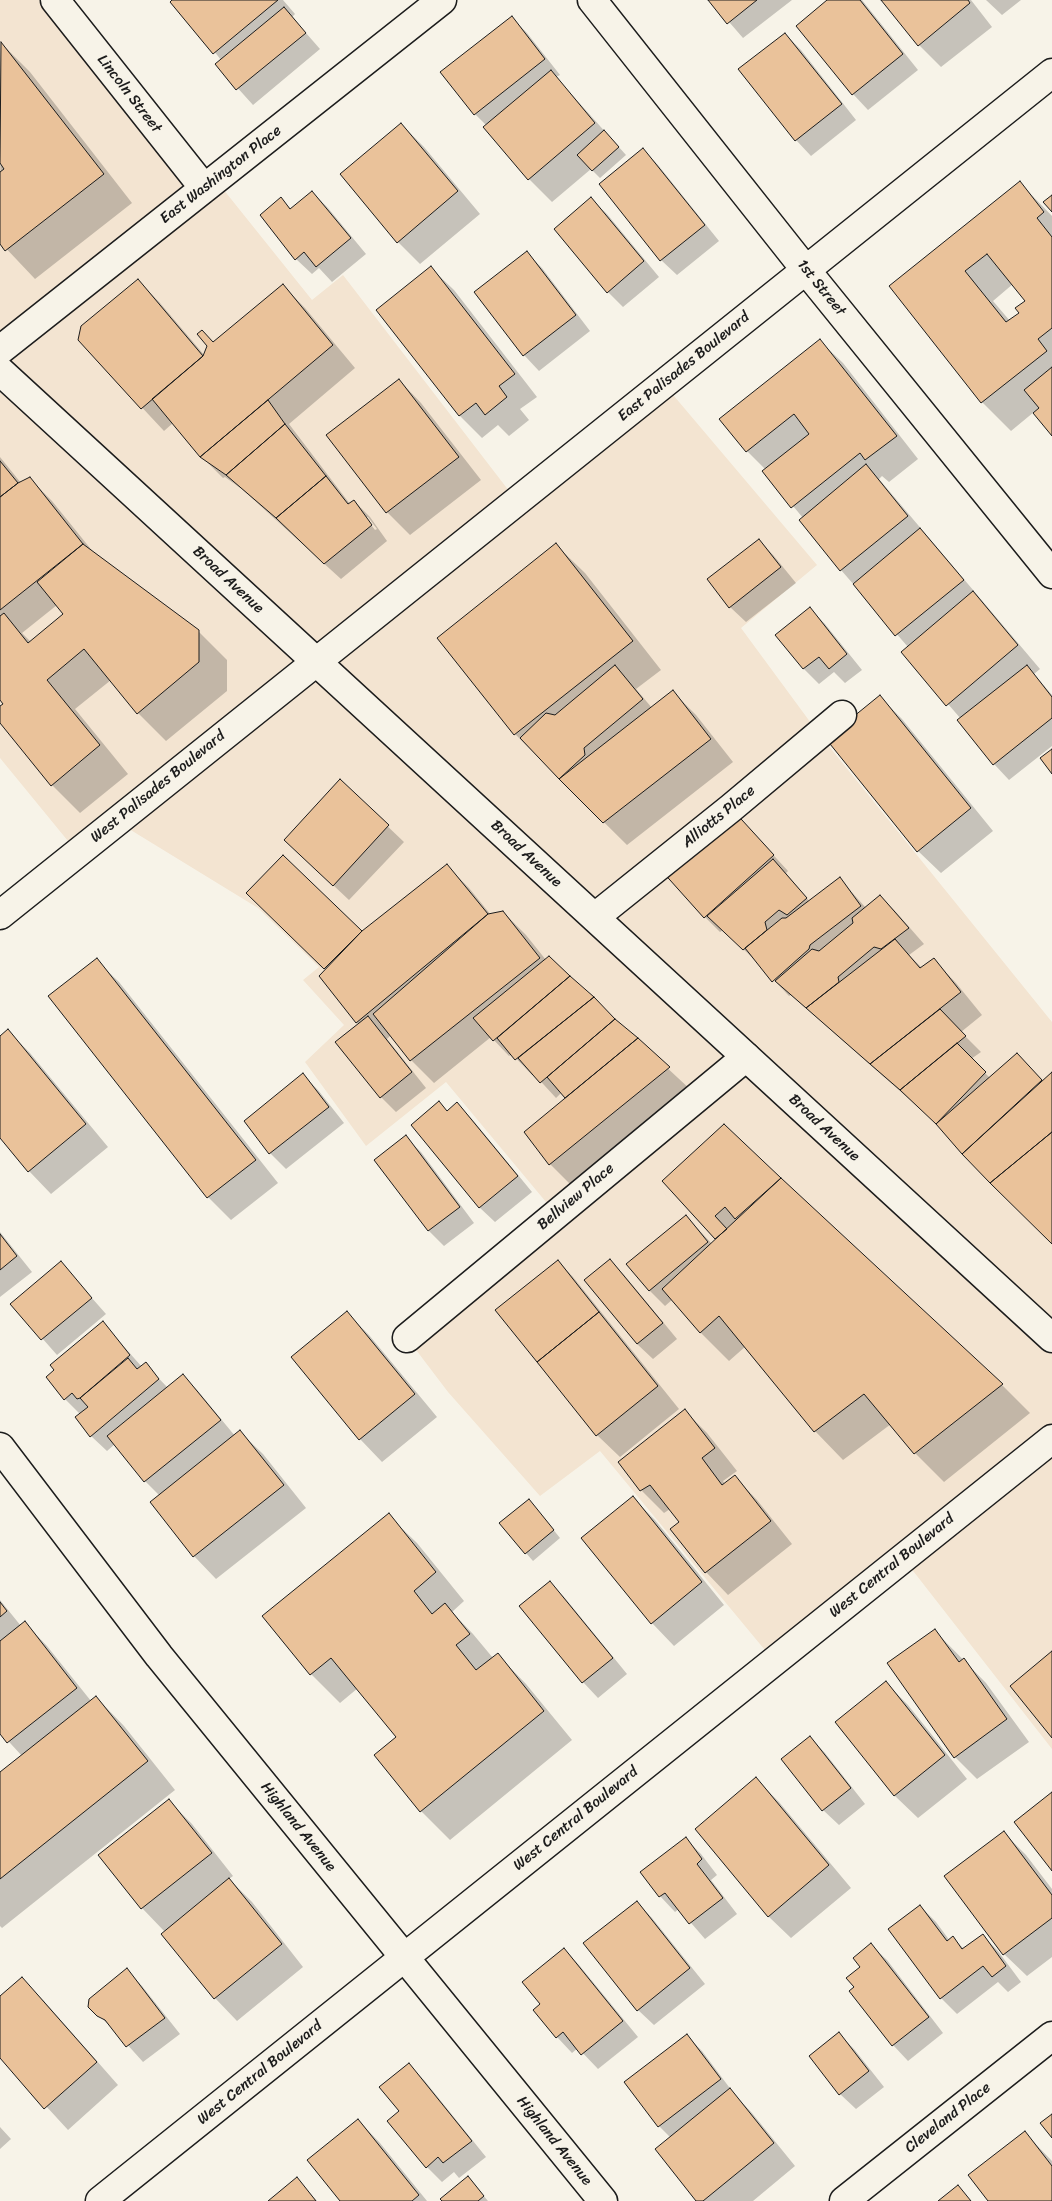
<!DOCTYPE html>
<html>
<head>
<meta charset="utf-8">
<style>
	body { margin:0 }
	canvas { display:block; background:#f7f3e8 }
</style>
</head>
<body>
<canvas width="1052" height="2201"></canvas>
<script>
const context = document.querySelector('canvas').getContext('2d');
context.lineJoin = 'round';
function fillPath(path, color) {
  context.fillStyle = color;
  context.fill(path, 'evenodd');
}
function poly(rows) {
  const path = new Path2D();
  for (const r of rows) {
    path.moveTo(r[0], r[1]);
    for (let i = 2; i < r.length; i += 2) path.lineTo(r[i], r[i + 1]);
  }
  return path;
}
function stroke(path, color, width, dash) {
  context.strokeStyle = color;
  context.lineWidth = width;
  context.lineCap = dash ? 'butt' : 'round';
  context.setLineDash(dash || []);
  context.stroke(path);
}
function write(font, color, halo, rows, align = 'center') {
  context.font = font + ' Sriracha,sans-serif';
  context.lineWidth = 4;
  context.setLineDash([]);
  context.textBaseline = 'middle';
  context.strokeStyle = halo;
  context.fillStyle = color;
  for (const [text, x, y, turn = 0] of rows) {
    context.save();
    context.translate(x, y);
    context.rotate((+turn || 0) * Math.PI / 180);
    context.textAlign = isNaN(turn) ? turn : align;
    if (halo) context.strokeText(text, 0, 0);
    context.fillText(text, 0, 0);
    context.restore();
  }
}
fillPath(poly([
	[0,0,55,0,215,179,312,300,343,275,516,500,663,383,817,565,741,628,819,734,1052,1022,1052,1749,903,1558,774,1661,600,1451,540,1496,448,1392,407,1338,556,1214,446,1082,366,1146,305,1062,344,1025,303,980,319,967,258,908,116,821,77,852,0,758]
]), '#f3e4d1');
fillPath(poly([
	[174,0,283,0,295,14,292,17,320,49,253,105,216,64,221,60],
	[710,0,792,0,743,38],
	[829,0,862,0,918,70,868,110,853,94,798,26],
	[883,0,971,0,992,27,941,67,919,45],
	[986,0,1021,0,1002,15],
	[511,17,527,33,560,75,556,77,626,155,600,178,591,169,552,202,529,179,485,127,487,126,475,114],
	[785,34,801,50,856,120,811,156,796,140,740,70],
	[1,43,30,72,132,203,35,279,0,242],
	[401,124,424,147,480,214,420,264,398,242],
	[643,149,658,165,719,241,677,275,661,260],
	[1020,183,1052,216,1052,434,1034,412,1011,431,982,402,891,287],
	[1013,284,1026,301,1021,313,1010,321,993,301],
	[312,192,328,208,366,254,332,282,319,268,312,274,296,259,281,199,291,209],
	[591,199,607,214,659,277,623,307,608,292],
	[527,253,542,268,590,331,539,371,524,355],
	[431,268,454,290,537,397,520,409,529,420,509,436,498,425,482,438,459,415],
	[138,280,160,303,205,356,283,286,305,308,355,368,289,424,350,504,354,501,370,517,387,541,341,579,243,490,225,477,223,478,201,456,173,423,164,431,79,340],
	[365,517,368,517,377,529,375,530],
	[820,341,843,363,918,459,889,482,882,476,879,479,1040,669,1034,674,1052,695,1052,746,1009,780,994,764,961,719,903,652,908,647,841,570,803,518,764,471,766,470,747,451],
	[399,380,421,403,481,480,410,535,387,512,328,436],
	[0,457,21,483,30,479,52,501,94,553,198,631,227,660,227,691,166,741,138,713,111,680,75,709,128,774,80,813,52,785,0,721,0,707,4,704,0,698],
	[57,605,65,614,31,642,22,633],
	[759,540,774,556,796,583,746,622,730,607],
	[556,545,585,573,661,670,636,689,652,708,673,692,696,715,733,762,627,845,515,734,439,638],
	[810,609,825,624,862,670,845,683,834,672,819,684,804,669,777,635],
	[880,697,902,719,993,831,941,873,918,851],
	[340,781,404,842,349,900,301,855],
	[731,809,788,871,786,873,810,902,840,879,866,908,880,896,896,912,924,944,909,955,922,968,934,960,956,983,982,1015,961,1032,981,1052,971,1059,990,1078,1032,1070,1043,1081,1052,1074,1052,1243,963,1153,943,1129,791,995,789,996,759,964,723,930,720,932,705,917],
	[283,856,362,933,447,866,469,888,491,915,503,912,526,935,546,960,549,958,692,1091,572,1186,550,1164,567,1098,562,1092,556,1098,533,1073,532,1075,512,1054,509,1056,491,1037,434,1083,411,1060,391,1035,387,1039,426,1088,396,1112,381,1097,359,1025,320,976,327,970,248,892],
	[96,960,119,982,278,1183,231,1220,208,1197,50,996],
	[8,1031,30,1053,108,1147,51,1194,29,1171,0,1136,0,1037],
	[303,1075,318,1090,344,1123,286,1169,270,1153,245,1121],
	[439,1103,448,1112,457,1104,472,1119,532,1192,495,1222,479,1207],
	[724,1126,1002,1385,1030,1413,944,1482,915,1453,891,1424,843,1460,815,1431,746,1346,729,1361,700,1332,673,1299,665,1306,649,1290,686,1216,712,1244,717,1240,664,1181],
	[405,1137,421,1152,474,1223,444,1246,429,1231,375,1160],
	[0,1232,32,1272,0,1297],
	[610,1260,625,1276,677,1339,653,1359,637,1344,586,1280],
	[558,1261,573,1277,679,1409,620,1457,597,1435],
	[61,1263,106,1314,57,1355,12,1304],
	[347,1313,369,1335,437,1417,382,1462,360,1439],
	[103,1323,142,1367,145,1364,168,1388,183,1376,198,1391,235,1436,240,1432,263,1454,306,1508,216,1579,194,1556,152,1503,160,1496,145,1481,115,1444,107,1451,91,1436,80,1414,65,1399],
	[685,1411,707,1433,737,1471,723,1481,725,1484,735,1477,757,1500,792,1544,728,1595,706,1572,681,1522,670,1509,664,1513,641,1490,620,1462],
	[633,1498,655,1520,724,1605,674,1646,652,1623],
	[536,1508,560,1538,533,1561,526,1553],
	[388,1515,417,1543,464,1601,452,1612,473,1634,493,1658,498,1655,526,1684,572,1740,450,1840,421,1811,375,1755,398,1737,358,1688,340,1703,311,1674,264,1616],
	[550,1582,565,1598,627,1674,598,1698,583,1682],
	[0,1600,21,1626,25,1623,47,1646,91,1701,96,1697,124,1726,175,1790,2,1928,0,1926,0,1774,22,1756,0,1732],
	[935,1631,986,1683,1029,1742,977,1779,955,1757],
	[886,1683,908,1705,967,1779,918,1818,895,1796,837,1722],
	[810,1737,825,1753,865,1804,839,1825,823,1810],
	[756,1779,779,1802,851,1888,791,1938,768,1916],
	[169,1801,192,1824,233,1876,229,1879,252,1902,303,1967,237,2021,215,1998,165,1932,142,1908],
	[1004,1833,1026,1855,1052,1889,1052,1957,1027,1976,1004,1954],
	[686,1839,701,1854,717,1875,711,1880,737,1914,705,1939,679,1909,675,1912,660,1896],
	[637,1902,652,1918,705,1984,654,2025,638,2010],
	[920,1906,936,1922,950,1941,953,1938,964,1949,982,1935,998,1951,1021,1982,1008,1992,998,1982,957,2014,941,1998,890,1929],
	[871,1945,887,1960,943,2033,908,2061,893,2045,855,1988],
	[564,1949,579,1965,638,2037,598,2069,578,2048,572,2053,557,2037,541,2004],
	[127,1970,142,1986,180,2034,143,2062,116,2032,90,2007],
	[22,1979,44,2001,118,2085,68,2130,0,2056,0,1998],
	[839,2034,854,2049,884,2087,856,2109,840,2094],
	[687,2036,702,2051,735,2095,752,2113,795,2166,753,2201,698,2201,671,2138,659,2126],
	[409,2065,424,2080,486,2157,459,2178,454,2172,442,2182,427,2167,401,2111],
	[358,2120,380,2143,427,2201,342,2201],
	[0,2127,11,2139,0,2149],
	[1025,2133,1052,2161,1052,2201,989,2201],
	[468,2177,488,2201,444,2201],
	[297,2179,317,2201,270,2201]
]), '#0003');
const building = poly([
	[172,0,278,0,213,54,170,2,172,0],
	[708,0,757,0,727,24,708,0],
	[827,0,860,0,903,54,852,95,796,26,827,0],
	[881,0,968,0,970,3,918,46,881,0],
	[284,7,306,33,236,90,215,64,284,7],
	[512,16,545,59,474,115,440,72,512,16],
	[785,33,842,104,795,141,738,69,785,33],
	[1,42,104,174,5,251,0,244,0,172,4,169,0,163,1,42],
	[551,70,595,123,528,180,483,127,551,70],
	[401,123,458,191,397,243,340,174,401,123],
	[604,130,619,147,592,171,577,155,604,130],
	[643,148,705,225,660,261,599,184,643,148],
	[1020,181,1044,212,1037,218,1052,237,1052,328,1038,339,1047,351,981,403,889,286,1020,181],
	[987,254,1025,301,1015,308,1019,313,1006,322,965,271,987,254],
	[312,191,351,238,316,267,304,252,295,260,260,215,281,197,290,209,312,191],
	[1052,195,1052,212,1043,202,1052,195],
	[591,197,644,261,607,293,554,229,591,197],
	[527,251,576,315,523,356,474,292,527,251],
	[431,266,515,374,499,386,507,397,485,415,476,403,459,416,376,310,431,266],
	[138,279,203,356,141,409,78,340,81,326,138,279],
	[283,284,333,345,200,457,152,399,203,356,207,346,197,334,202,330,213,342,283,284],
	[820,339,897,436,865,460,860,453,791,508,762,471,809,434,794,414,746,452,719,419,820,339],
	[1052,367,1052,436,1033,413,1039,408,1024,390,1052,367],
	[399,379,459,457,386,513,326,435,399,379],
	[268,400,285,424,226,475,200,457,268,400],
	[285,424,326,476,276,518,226,475,285,424],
	[0,461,18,483,0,497,0,461],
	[866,464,908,516,840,571,799,520,866,464],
	[326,476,348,504,354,500,372,525,324,564,276,518,326,476],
	[30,477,83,544,0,610,0,497,18,483,30,477],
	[920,528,964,580,895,636,853,584,920,528],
	[759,539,781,567,729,608,707,579,759,539],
	[556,543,633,641,514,735,437,638,556,543],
	[83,544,199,630,199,662,137,714,84,649,47,680,100,745,51,786,0,723,0,706,3,704,0,700,0,616,4,613,28,643,63,614,37,582,83,544],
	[973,591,1018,645,946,706,901,652,973,591],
	[810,607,847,654,829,669,819,657,803,669,775,635,810,607],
	[615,665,643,699,584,748,585,755,559,779,520,738,546,713,555,715,615,665],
	[1027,665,1052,697,1052,718,993,765,957,720,1027,665],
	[673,690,711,739,603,823,559,779,673,690],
	[880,695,971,808,917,852,826,739,880,695],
	[1052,749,1052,774,1040,758,1052,749],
	[340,779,389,825,333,886,284,840,340,779],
	[731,808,774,855,704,918,661,870,731,808],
	[283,855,362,931,324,969,246,893,283,855],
	[773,859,807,898,787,915,779,910,765,922,767,930,743,950,707,916,773,859],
	[447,864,488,914,356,1023,319,976,362,931,447,864],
	[840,877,861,906,810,945,809,949,772,982,745,948,782,918,786,918,840,877],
	[880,895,909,928,881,949,874,947,838,977,839,982,806,1008,775,981,812,949,819,951,853,923,852,918,880,895],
	[503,911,540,958,410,1061,373,1014,488,914,503,911],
	[895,939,920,968,934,958,961,992,870,1064,806,1008,895,939],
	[549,956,570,976,493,1041,473,1018,549,956],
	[97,958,256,1160,207,1198,48,996,97,958],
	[570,976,594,997,515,1060,497,1038,570,976],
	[594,997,615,1019,540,1083,518,1058,594,997],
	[940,1009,966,1036,900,1090,870,1064,940,1009],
	[368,1016,412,1072,380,1098,335,1042,368,1016],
	[615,1019,638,1038,565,1098,547,1077,615,1019],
	[8,1029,86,1124,28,1172,0,1138,0,1036,8,1029],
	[638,1038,670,1067,549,1165,524,1132,638,1038],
	[957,1043,986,1072,936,1124,900,1090,957,1043],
	[1017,1053,1042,1080,962,1154,936,1124,1017,1053],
	[1052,1072,1052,1132,990,1183,962,1154,1052,1072],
	[303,1073,329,1107,269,1154,244,1121,303,1073],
	[439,1101,447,1111,457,1102,518,1176,479,1208,411,1125,439,1101],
	[724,1124,781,1178,735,1219,725,1207,715,1216,727,1229,715,1239,662,1181,724,1124],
	[1052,1132,1052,1244,990,1183,1052,1132],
	[406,1135,460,1207,428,1231,374,1160,406,1135],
	[781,1178,1003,1384,914,1454,864,1394,814,1432,719,1316,700,1333,662,1289,781,1178],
	[686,1215,708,1242,649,1291,626,1264,686,1215],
	[0,1234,17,1256,0,1270,0,1234],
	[610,1259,663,1323,637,1344,584,1280,610,1259],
	[558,1260,599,1312,537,1362,495,1310,558,1260],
	[61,1261,92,1298,41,1340,10,1304,61,1261],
	[347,1311,415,1394,359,1440,291,1357,347,1311],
	[599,1312,658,1386,596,1436,537,1362,599,1312],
	[103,1321,130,1355,80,1398,77,1399,72,1393,64,1400,46,1377,54,1370,50,1365,103,1321],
	[128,1358,137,1369,146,1362,159,1379,90,1437,75,1417,88,1407,80,1398,128,1358],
	[183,1374,221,1420,144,1482,107,1436,183,1374],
	[685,1409,715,1448,702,1458,722,1485,735,1475,771,1521,705,1573,670,1529,679,1522,650,1485,640,1491,618,1462,685,1409],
	[240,1430,284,1485,193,1557,150,1502,240,1430],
	[633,1496,702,1582,651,1624,581,1538,633,1496],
	[529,1499,554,1530,525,1554,499,1523,529,1499],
	[389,1513,436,1572,414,1591,432,1614,445,1603,470,1634,456,1645,476,1670,498,1653,544,1711,420,1812,374,1755,396,1737,331,1658,310,1675,262,1616,389,1513],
	[550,1581,613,1658,582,1683,519,1606,550,1581],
	[0,1602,7,1611,0,1617,0,1602],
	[25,1621,77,1688,7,1743,0,1734,0,1641,25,1621],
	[935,1629,959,1662,964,1658,1007,1719,954,1758,887,1663,935,1629],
	[1052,1651,1052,1738,1010,1686,1052,1651],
	[886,1681,945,1755,894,1796,835,1722,886,1681],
	[96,1696,148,1761,0,1879,0,1772,96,1696],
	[810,1736,851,1788,822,1811,781,1759,810,1736],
	[756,1777,829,1865,768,1917,695,1829,756,1777],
	[1052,1792,1052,1871,1014,1822,1052,1792],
	[169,1799,212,1853,141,1909,98,1855,169,1799],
	[1004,1831,1052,1895,1052,1918,1003,1955,944,1876,1004,1831],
	[686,1837,702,1859,697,1864,723,1898,689,1924,665,1893,659,1897,640,1872,686,1837],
	[229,1878,282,1944,214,1999,161,1934,229,1878],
	[637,1901,690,1968,637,2011,583,1943,637,1901],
	[920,1905,947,1941,953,1936,962,1949,983,1934,1006,1966,992,1977,983,1966,940,1999,888,1929,920,1905],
	[871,1943,929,2017,892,2046,849,1991,854,1987,846,1978,860,1967,853,1958,871,1943],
	[564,1948,623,2021,581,2055,563,2032,556,2038,533,2010,540,2004,522,1982,564,1948],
	[127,1968,165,2018,126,2047,105,2020,97,2016,88,2007,89,1999,127,1968],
	[22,1977,97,2062,44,2109,0,2058,0,1996,22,1977],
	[839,2032,869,2071,839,2095,809,2056,839,2032],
	[687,2034,721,2079,658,2127,624,2082,687,2034],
	[409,2063,472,2141,443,2163,438,2157,426,2168,387,2121,399,2111,379,2087,409,2063],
	[730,2088,774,2143,703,2201,696,2201,655,2149,730,2088],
	[1052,2114,1052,2138,1040,2123,1052,2114],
	[358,2119,419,2195,412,2201,340,2201,307,2160,358,2119],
	[1025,2131,1052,2166,1052,2201,988,2201,968,2175,1025,2131],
	[468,2176,484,2196,478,2201,442,2201,440,2199,468,2176],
	[297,2177,316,2201,268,2201,297,2177],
	[958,2185,971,2201,938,2201,958,2185]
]);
fillPath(building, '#eac29a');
stroke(building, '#1c1c1c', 1);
const minor = poly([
	[55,0,204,188],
	[592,0,805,269,1052,574],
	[0,350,442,0],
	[0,915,1052,73],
	[595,917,731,808,842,715],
	[407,1338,746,1057],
	[0,1447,159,1656,603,2201],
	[844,2201,1052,2036]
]);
const secondary = poly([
	[0,371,1052,1338],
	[100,2201,1052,1439]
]);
stroke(minor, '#1c1c1c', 31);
stroke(secondary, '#1c1c1c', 31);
stroke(minor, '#f7f3e8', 28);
stroke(secondary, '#f7f3e8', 28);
write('15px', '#1c1c1c', '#f7f3e8', [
	["Lincoln Street",129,94,52],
	["East Washington Place",221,175,-38],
	["1st Street",821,288,51],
	["East Palisades Boulevard",684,367,-39],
	["Broad Avenue",228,580,43],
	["West Palisades Boulevard",158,787,-39],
	["Alliotts Place",719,817,-39],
	["Broad Avenue",526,854,43],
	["Broad Avenue",824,1128,43],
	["Bellview Place",576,1197,-40],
	["West Central Boulevard",892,1566,-39],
	["West Central Boulevard",576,1819,-39],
	["Highland Avenue",298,1827,51],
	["West Central Boulevard",260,2073,-39],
	["Cleveland Place",948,2118,-38],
	["Highland Avenue",554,2141,51]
]);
</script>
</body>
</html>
